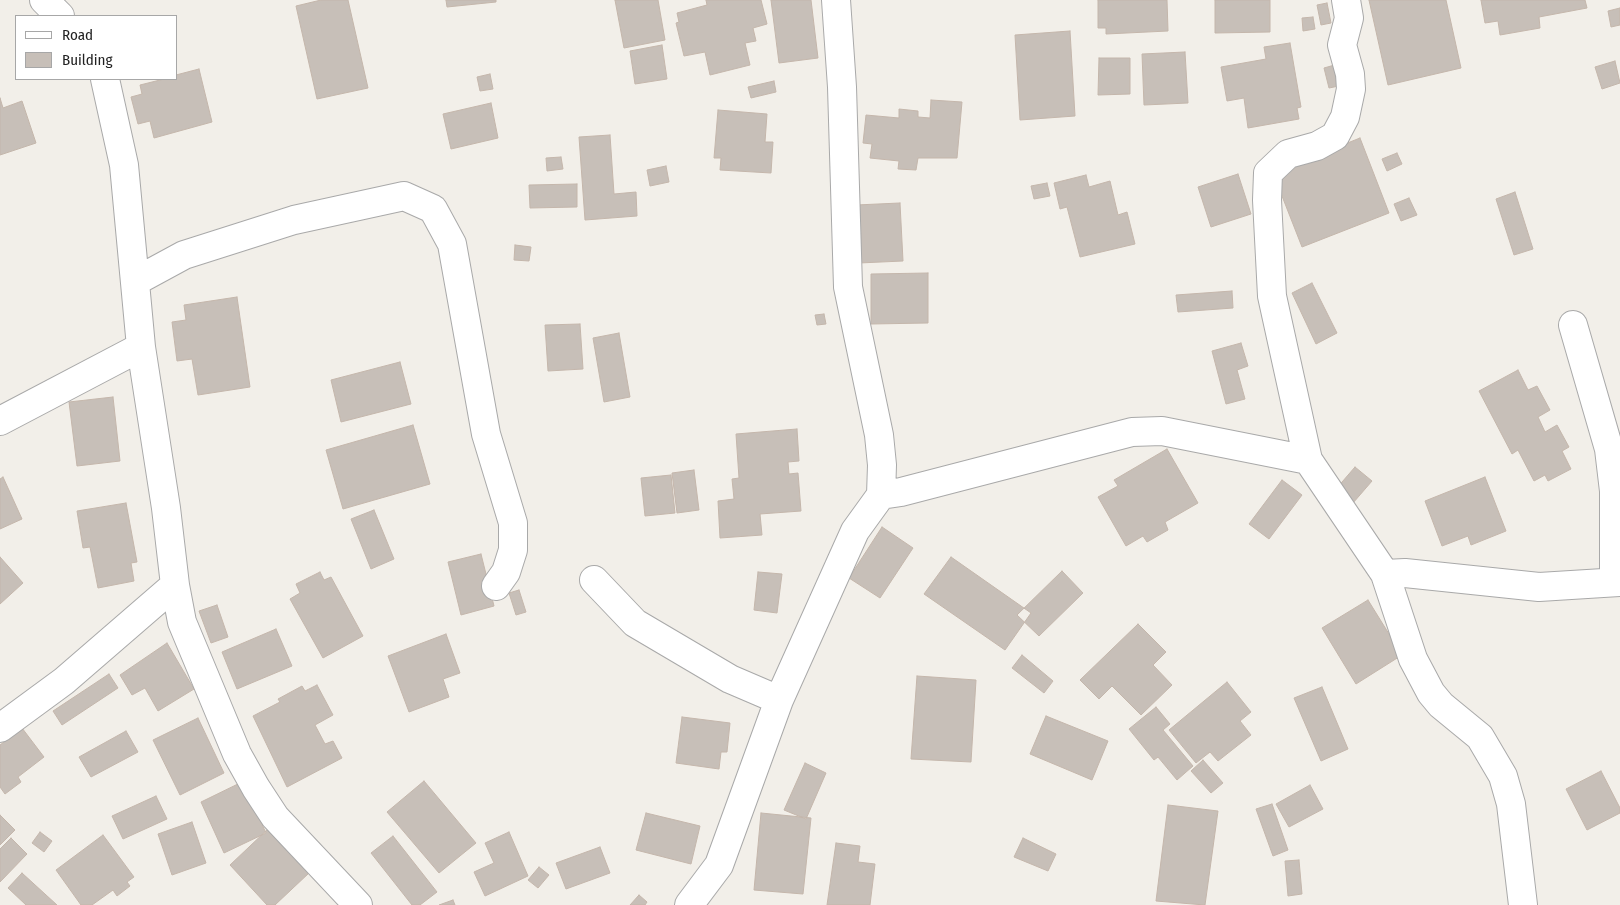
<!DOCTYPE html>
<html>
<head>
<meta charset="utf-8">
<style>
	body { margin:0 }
	#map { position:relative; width:1620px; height:905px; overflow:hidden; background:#f2efe9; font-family:"Fira Sans Condensed",sans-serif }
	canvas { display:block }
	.legend { position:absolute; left:15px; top:15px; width:162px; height:65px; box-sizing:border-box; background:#fff; border:1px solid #a7a7a7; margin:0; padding:6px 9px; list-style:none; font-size:15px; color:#222 }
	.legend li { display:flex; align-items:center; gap:10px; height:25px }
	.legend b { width:25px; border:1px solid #a7a7a7 }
</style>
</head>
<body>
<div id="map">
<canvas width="1620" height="905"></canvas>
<ul class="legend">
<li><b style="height:6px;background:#fff"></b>Road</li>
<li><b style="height:14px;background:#c7bfb8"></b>Building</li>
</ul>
</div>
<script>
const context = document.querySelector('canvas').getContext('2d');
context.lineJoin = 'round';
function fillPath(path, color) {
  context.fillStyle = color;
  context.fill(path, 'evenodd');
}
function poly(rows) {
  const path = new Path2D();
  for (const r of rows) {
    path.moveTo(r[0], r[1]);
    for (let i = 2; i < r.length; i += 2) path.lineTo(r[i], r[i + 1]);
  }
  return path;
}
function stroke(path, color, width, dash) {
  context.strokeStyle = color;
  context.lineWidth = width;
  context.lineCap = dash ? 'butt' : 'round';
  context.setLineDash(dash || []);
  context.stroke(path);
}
const building = poly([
	[321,0,348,0,368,88,317,99,296,6,321,0],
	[446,0,496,0,496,2,447,7,446,0],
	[615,0,658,0,665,40,624,48,615,0],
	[706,0,761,0,767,24,753,28,756,41,745,43,750,65,710,75,705,52,684,56,676,23,679,22,677,13,707,5,706,0],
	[771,0,811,0,818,58,779,63,771,0],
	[1098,0,1167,0,1168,31,1106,34,1106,28,1098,28,1098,0],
	[1215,0,1270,0,1270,32,1215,33,1215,0],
	[1369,0,1446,0,1461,68,1388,85,1369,0],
	[1481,0,1585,0,1587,8,1539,17,1540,28,1500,35,1498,21,1485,23,1481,0],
	[1327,3,1331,23,1321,25,1317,5,1327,3],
	[1620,8,1620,25,1611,27,1608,11,1620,8],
	[1313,17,1315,29,1303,31,1302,18,1313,17],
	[1070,31,1075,116,1020,120,1015,35,1070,31],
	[1290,43,1301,107,1297,108,1299,119,1248,128,1244,98,1227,101,1221,67,1266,59,1264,47,1290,43],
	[662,45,667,79,635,84,630,51,662,45],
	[1185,52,1188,103,1144,105,1142,54,1185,52],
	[1099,58,1130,58,1130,94,1098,95,1099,58],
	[1615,61,1620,83,1602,89,1595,67,1615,61],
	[1338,64,1344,85,1329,88,1324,68,1338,64],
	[199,69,212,122,154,138,150,121,138,124,131,97,142,94,140,85,164,79,176,79,176,75,199,69],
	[490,74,493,89,480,91,477,77,490,74],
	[774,81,776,92,751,98,748,87,774,81],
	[0,98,3,108,22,101,36,143,0,155,0,98],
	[931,100,962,102,957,158,918,158,916,170,898,169,899,161,870,158,872,144,863,143,866,115,899,118,899,109,918,111,918,117,930,118,931,100],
	[491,103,498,138,451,149,443,114,491,103],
	[718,110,767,114,765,142,773,142,771,173,720,170,721,158,714,158,718,110],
	[610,135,614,194,636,192,637,216,585,220,579,137,610,135],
	[1360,138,1389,213,1302,247,1273,173,1360,138],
	[1397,153,1402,164,1387,171,1382,159,1397,153],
	[561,157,563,169,547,171,546,158,561,157],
	[666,166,669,182,650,186,647,170,666,166],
	[1238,174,1251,214,1211,227,1198,187,1238,174],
	[1086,175,1089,187,1110,181,1118,215,1127,212,1135,244,1080,257,1067,207,1060,209,1054,183,1086,175],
	[1047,183,1050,196,1034,199,1031,186,1047,183],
	[577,184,577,207,530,208,529,185,577,184],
	[1515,192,1533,249,1514,255,1496,199,1515,192],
	[1409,198,1417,215,1401,221,1394,204,1409,198],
	[900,203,903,261,859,263,856,205,900,203],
	[515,245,531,247,529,261,514,260,515,245],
	[928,273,928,323,871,324,871,274,928,273],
	[1312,283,1337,333,1316,344,1292,293,1312,283],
	[1232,291,1233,308,1178,312,1176,295,1232,291],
	[237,297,250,387,198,395,192,359,177,361,172,322,186,320,184,305,237,297],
	[824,314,826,324,817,325,815,315,824,314],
	[580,324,583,369,548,371,545,325,580,324],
	[619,333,630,397,604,402,593,338,619,333],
	[1241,343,1248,366,1237,370,1245,399,1226,404,1212,351,1241,343],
	[400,362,411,404,341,422,331,380,400,362],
	[1518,370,1528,390,1537,386,1550,410,1538,417,1545,432,1557,425,1569,447,1562,451,1571,469,1548,481,1545,475,1534,481,1518,450,1512,454,1479,391,1518,370],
	[113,397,120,461,77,466,69,402,113,397],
	[413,425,430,484,343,509,326,450,413,425],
	[797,429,799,461,788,462,789,474,798,473,801,511,760,514,762,535,720,538,718,501,734,499,732,479,739,478,736,434,797,429],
	[1167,449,1198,503,1165,522,1168,530,1147,542,1143,536,1126,546,1098,497,1118,486,1114,480,1167,449],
	[1355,467,1372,481,1353,503,1336,489,1355,467],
	[694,470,699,510,677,513,672,473,694,470],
	[671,475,675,513,645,516,641,478,671,475],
	[3,477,22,519,0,529,0,479,3,477],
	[1485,477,1506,531,1471,545,1468,536,1442,546,1425,501,1485,477],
	[1282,480,1302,495,1269,539,1249,524,1282,480],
	[126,503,137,562,131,563,134,581,98,588,90,547,83,548,77,511,126,503],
	[374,510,394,559,371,569,351,519,374,510],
	[882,527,913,548,880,598,849,578,882,527],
	[481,554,494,606,461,615,448,562,481,554],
	[0,557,23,583,0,604,0,557],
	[951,557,1031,613,1005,650,924,594,951,557],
	[1062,571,1083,593,1039,636,1017,615,1062,571],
	[320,572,324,580,331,577,363,636,323,658,290,599,300,593,296,584,320,572],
	[758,572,782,574,777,613,754,610,758,572],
	[519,590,526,612,516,615,509,593,519,590],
	[1368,600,1402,655,1356,684,1322,628,1368,600],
	[217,605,228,637,211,643,199,611,217,605],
	[1138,624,1166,652,1153,665,1172,685,1141,715,1112,686,1099,699,1080,680,1138,624],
	[276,629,292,666,237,689,222,652,276,629],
	[446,634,460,673,443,679,449,697,409,712,388,656,446,634],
	[167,643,194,689,158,711,145,688,132,695,120,675,167,643],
	[1022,655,1053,681,1044,693,1012,668,1022,655],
	[109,674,118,688,62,725,53,711,109,674],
	[917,676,976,680,971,762,911,759,917,676],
	[1227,682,1251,712,1240,721,1251,735,1218,761,1210,752,1196,763,1169,730,1227,682],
	[317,685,333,715,315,725,325,744,333,741,342,758,287,787,253,716,280,702,278,699,302,686,305,691,317,685],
	[1322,687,1348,749,1321,761,1294,698,1322,687],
	[1156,707,1170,724,1163,730,1193,766,1177,780,1158,757,1154,760,1129,729,1156,707],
	[1046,716,1108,741,1092,780,1030,754,1046,716],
	[682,717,730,723,727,752,721,752,719,769,676,763,682,717],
	[198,718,224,773,180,795,153,740,198,718],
	[22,728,44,757,18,777,21,782,5,794,0,787,0,745,22,728],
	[126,731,138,752,91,777,79,757,126,731],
	[1203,760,1223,783,1211,793,1191,771,1203,760],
	[805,763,826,773,806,819,784,810,805,763],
	[1601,771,1620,808,1620,813,1587,830,1566,789,1601,771],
	[424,781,476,843,439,873,387,812,424,781],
	[242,782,266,833,224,853,201,802,242,782],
	[1310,785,1323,809,1289,827,1276,804,1310,785],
	[156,796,167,819,123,839,112,816,156,796],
	[1272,804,1288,850,1273,856,1256,809,1272,804],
	[1168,805,1218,811,1205,905,1156,901,1168,805],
	[646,813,700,826,691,864,636,850,646,813],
	[761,813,811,818,803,894,754,890,761,813],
	[0,815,15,830,0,845,0,815],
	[192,822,206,863,172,875,158,834,192,822],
	[268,829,309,873,275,905,267,905,230,865,268,829],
	[40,832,52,841,44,852,32,843,40,832],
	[509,832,528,876,485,896,474,872,494,863,485,843,509,832],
	[103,835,134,877,127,882,130,886,117,896,113,890,92,905,81,905,56,870,103,835],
	[393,836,437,892,420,905,412,905,371,853,393,836],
	[11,838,27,854,0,882,0,849,11,838],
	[1023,838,1056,854,1048,871,1014,857,1023,838],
	[836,843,860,846,858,862,875,864,870,905,827,905,836,843],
	[600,847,610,873,566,889,556,863,600,847],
	[1299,860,1302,894,1288,896,1285,861,1299,860],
	[539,867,549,875,538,888,528,880,539,867],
	[22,873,57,905,26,905,8,888,22,873],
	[639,895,647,902,645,905,630,905,639,895],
	[453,900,455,905,439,905,453,900]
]);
fillPath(building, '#c7bfb8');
stroke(building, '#c4b6ab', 1);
const minor = poly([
	[44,0,60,16],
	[1346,0,1349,18,1342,45,1350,74,1351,89,1345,117,1335,136,1317,146,1288,154,1268,173,1267,200,1272,296,1308,460,1385,574,1413,659,1431,693,1441,705,1480,737,1503,776,1511,804,1523,905],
	[136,281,184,255,294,220,404,196,433,209,452,244,486,434,513,523,513,550,506,572,496,586],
	[1573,325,1609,449,1614,491,1614,582],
	[0,421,141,347],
	[881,495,901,492,1132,432,1162,431,1308,460],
	[1385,574,1405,573,1539,587,1620,582],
	[594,580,635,623,730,679,779,700],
	[175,585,182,622,237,754,256,788,275,817,358,905],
	[0,728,64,681,175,585,166,508,141,347,124,165,105,79],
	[689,905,719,865,779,700,855,531,881,495,882,465,879,435,848,287,842,87,836,0]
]);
stroke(minor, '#a9a9a9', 30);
stroke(minor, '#fff', 28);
</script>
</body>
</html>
